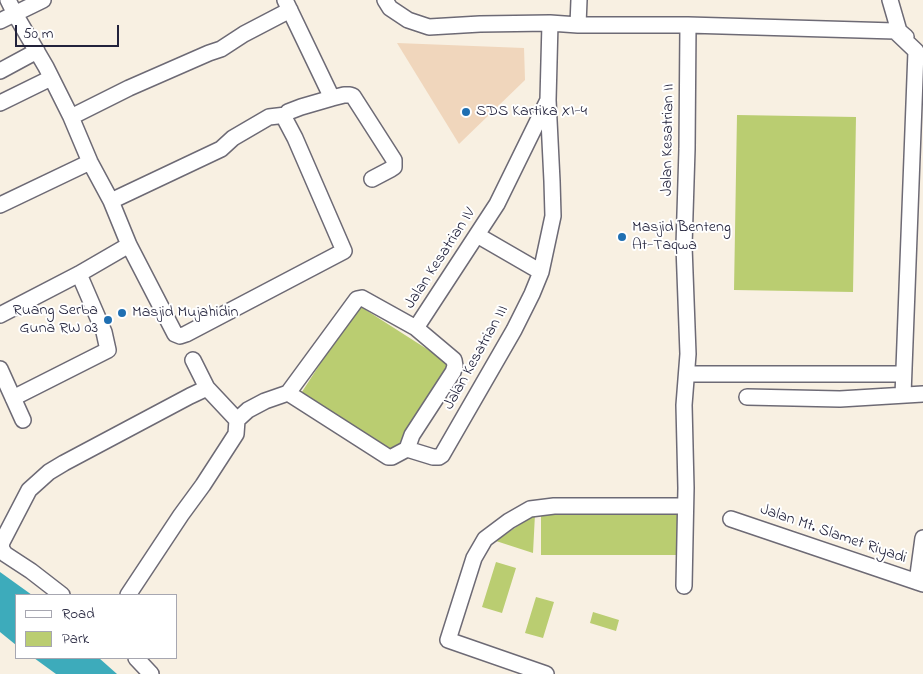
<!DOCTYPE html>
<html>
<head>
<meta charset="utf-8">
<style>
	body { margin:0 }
	#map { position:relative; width:923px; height:674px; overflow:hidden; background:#f8f0e2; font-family:"Indie Flower",sans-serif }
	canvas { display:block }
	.legend { position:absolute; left:15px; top:594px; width:162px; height:65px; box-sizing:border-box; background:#fff; border:1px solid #a7a7b1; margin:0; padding:6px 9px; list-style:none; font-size:15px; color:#22223b }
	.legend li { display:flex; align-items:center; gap:10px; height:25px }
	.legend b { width:25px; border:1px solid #a7a7b1 }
	.scale { position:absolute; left:15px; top:25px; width:104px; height:22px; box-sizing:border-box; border:2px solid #22223b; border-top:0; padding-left:6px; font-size:15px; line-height:18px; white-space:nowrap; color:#22223b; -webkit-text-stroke:4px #fff; paint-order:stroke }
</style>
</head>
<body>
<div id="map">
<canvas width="923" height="674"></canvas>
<ul class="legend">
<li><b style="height:6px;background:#fff"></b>Road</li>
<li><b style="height:14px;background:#bacd71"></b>Park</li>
</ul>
<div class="scale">50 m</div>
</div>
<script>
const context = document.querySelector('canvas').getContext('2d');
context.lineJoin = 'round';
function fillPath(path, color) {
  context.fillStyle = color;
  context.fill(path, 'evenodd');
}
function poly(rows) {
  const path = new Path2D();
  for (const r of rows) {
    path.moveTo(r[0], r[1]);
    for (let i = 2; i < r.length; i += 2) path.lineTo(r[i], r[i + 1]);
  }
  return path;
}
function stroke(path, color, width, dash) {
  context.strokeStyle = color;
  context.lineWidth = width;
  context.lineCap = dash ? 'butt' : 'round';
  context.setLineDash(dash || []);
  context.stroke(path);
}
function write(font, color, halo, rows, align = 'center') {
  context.font = font + ' "Indie Flower",sans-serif';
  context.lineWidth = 4;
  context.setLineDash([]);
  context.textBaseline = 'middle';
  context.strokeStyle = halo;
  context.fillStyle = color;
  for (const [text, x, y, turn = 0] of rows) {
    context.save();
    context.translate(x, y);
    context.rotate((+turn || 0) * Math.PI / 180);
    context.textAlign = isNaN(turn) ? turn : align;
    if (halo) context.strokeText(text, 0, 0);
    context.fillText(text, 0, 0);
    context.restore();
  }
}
fillPath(poly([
	[397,43,524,48,525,80,459,144]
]), '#f0d6bc');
fillPath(poly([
	[737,115,856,117,853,292,734,290],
	[358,305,452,365,394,455,300,395],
	[541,509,678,509,677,555,541,555],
	[535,514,533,553,496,541],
	[496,562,516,568,502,613,482,607],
	[536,597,554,602,543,638,525,633],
	[593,612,619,620,616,631,590,623]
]), '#bacd71');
fillPath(poly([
	[0,572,32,595,16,595,16,645,0,632],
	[34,658,99,658,117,674,56,674]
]), '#3dabbb');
const minor = poly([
	[8,0,15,14,46,67,71,117,90,162,111,201,129,245,175,334,180,336,186,334,344,251,295,138,286,121,285,117,288,112,301,107,332,98,344,95,350,95,353,96,394,160,394,167,391,169,372,179],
	[285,0,332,98],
	[385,0,390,8,408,20,429,27,480,24,550,23,578,25,579,0],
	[890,0,899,31,906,37],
	[0,21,43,0],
	[578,25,688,25,895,31,916,51,903,395],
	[0,71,37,51],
	[0,103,51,78],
	[71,117,129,88,209,53,221,49,244,34,290,10],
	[111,201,221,149,233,138,269,117,286,115],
	[0,205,90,162],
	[477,235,541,272],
	[0,315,79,274,129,245],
	[193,360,207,388],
	[0,369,23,420],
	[687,374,903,374],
	[288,393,388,457,392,457,407,449,433,457,439,457,442,455,514,330,532,294,541,272,553,216,552,181,548,100,550,23],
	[747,397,840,399,923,394],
	[13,398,108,350,104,332,79,274],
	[407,449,412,435,453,372,455,366,454,360,416,328],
	[731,519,923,584],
	[917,582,923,538],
	[684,586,686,488,684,405,688,354,684,246,687,149,688,25],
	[62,595,31,571,5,554,1,548,2,542,29,490,49,472,64,463,190,396,207,388,237,420],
	[128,595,181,515,203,485,236,434,237,420,248,410,265,401,288,393,357,299,362,298,416,328,497,204,548,100],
	[136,658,151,674],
	[546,674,448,640,474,558,485,539,509,521,530,509,554,506,685,506]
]);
stroke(minor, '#6d6a75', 18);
stroke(minor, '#fff', 15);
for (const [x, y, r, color] of [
	[466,112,5,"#1f6fb2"],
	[622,237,5,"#1f6fb2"],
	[122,313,5,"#1f6fb2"],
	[108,320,5,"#1f6fb2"]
]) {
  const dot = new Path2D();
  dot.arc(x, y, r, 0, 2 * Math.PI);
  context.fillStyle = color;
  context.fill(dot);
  stroke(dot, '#fff', 2);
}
write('16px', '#22223b', '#fff', [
	["SDS Kartika XI-4",476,112],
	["Masjid Benteng",632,228],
	["At-Taqwa",632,246],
	["Ruang Serba",98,311,"right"],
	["Guna RW 03",98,329,"right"],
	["Masjid Mujahidin",132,313]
], 'left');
write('16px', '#22223b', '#fff', [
	["Jalan Kesatrian II",669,140,-89],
	["Jalan Kesatrian IV",441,259,-57],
	["Jalan Kesatrian III",477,358,-61],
	["Jalan Mt. Slamet Riyadi",833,535,19]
]);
</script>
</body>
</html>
